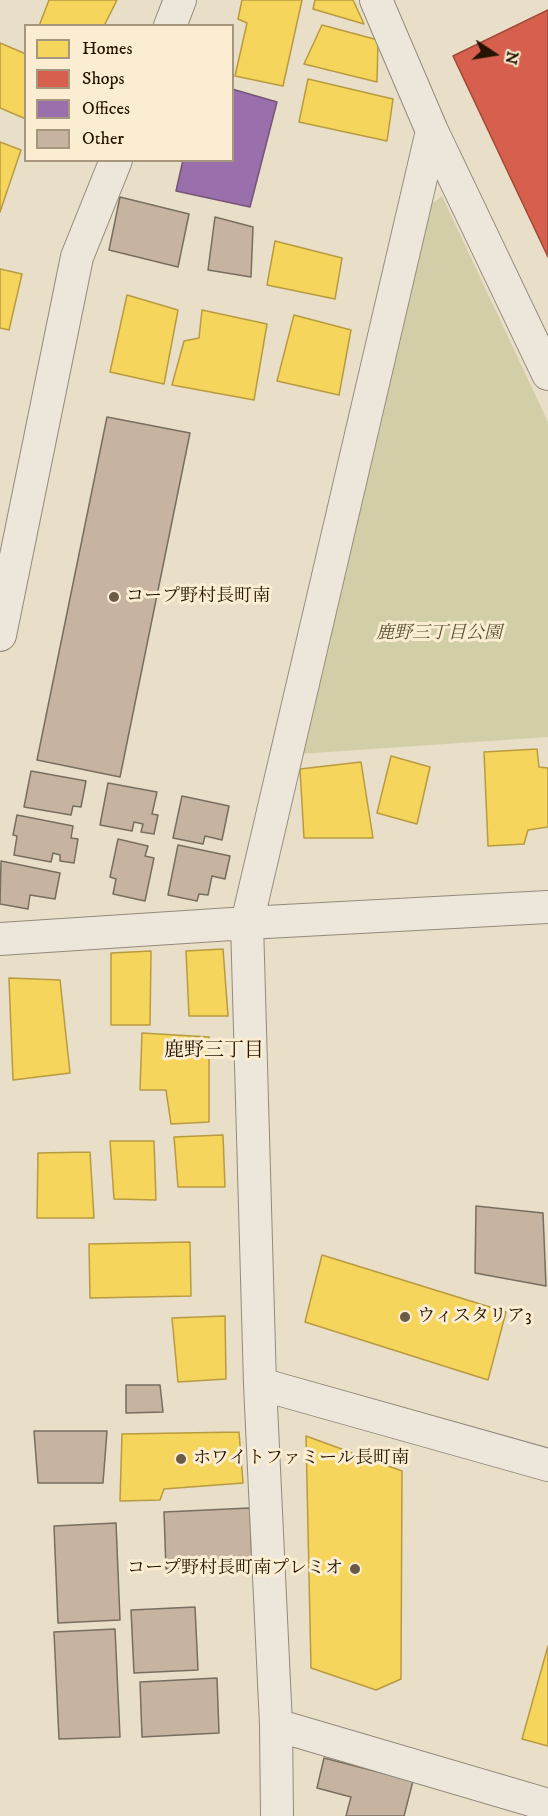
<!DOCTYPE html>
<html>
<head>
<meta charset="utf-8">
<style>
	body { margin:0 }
	#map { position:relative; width:548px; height:1816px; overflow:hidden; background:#e9dec7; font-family:"IM FELL DW Pica",serif }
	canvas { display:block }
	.legend { position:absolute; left:24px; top:24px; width:210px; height:138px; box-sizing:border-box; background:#faedd1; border:2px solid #a5967d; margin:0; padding:8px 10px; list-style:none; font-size:18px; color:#261300 }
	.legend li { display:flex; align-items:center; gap:12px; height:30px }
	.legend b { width:30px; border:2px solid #a5967d }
	.north { position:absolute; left:464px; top:24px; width:60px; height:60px; -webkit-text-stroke:4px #faedd1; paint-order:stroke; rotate:102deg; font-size:16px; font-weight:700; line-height:24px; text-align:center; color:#261300 }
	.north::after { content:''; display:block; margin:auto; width:21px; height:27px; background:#261300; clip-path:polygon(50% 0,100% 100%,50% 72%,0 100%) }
</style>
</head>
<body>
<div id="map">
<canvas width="548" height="1816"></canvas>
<ul class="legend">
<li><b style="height:16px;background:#f6d55c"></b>Homes</li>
<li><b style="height:16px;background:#d6604d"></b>Shops</li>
<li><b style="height:16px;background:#9970ab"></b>Offices</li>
<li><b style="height:16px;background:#c6b4a1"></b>Other</li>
</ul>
<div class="north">N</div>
</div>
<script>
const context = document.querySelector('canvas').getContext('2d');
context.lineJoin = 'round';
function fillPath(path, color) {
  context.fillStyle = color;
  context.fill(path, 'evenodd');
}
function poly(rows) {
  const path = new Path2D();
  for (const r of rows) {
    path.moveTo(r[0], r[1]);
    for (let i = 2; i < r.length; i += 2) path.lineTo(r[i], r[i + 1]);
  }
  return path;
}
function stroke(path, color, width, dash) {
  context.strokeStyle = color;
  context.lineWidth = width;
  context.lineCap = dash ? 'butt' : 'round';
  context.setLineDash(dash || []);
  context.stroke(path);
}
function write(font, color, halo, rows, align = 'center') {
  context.font = font + ' "IM FELL DW Pica","Noto Serif JP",serif';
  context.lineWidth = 6;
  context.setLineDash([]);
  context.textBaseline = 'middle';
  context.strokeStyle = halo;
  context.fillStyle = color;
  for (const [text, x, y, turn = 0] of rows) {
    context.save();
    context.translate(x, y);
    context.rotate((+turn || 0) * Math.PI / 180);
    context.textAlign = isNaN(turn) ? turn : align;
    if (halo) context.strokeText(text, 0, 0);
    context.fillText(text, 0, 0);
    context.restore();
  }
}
fillPath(poly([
	[442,196,548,422,548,737,299,754,429,206]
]), '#d2cfa8');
const homes = poly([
	[49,0,117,0,104,26,39,26,49,0],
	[242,0,302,0,283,86,235,76,247,23,238,19,242,0],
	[315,0,353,0,364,24,313,9,315,0],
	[322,25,378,40,377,82,304,64,322,25],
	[0,43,26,54,26,119,0,108,0,43],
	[308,79,393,99,387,141,299,122,308,79],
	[0,142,21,150,0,212,0,142],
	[275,241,342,258,335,299,267,285,275,241],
	[0,269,22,274,9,330,0,328,0,269],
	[127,295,178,310,164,384,110,372,127,295],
	[202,310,267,324,254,400,172,385,184,341,199,338,202,310],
	[294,315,351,330,339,395,277,381,294,315],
	[537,749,539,767,548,768,548,827,528,830,524,844,488,846,484,752,537,749],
	[391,756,430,767,417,824,377,813,391,756],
	[361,762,373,838,304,838,300,769,361,762],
	[223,949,228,1016,189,1016,186,951,223,949],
	[151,951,150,1025,111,1025,111,953,151,951],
	[9,978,60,980,70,1073,13,1080,9,978],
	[142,1033,209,1037,209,1122,171,1124,166,1090,140,1090,142,1033],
	[223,1135,225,1187,178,1187,174,1137,223,1135],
	[110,1141,154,1141,156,1200,114,1199,110,1141],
	[90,1152,94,1218,37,1218,38,1153,90,1152],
	[190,1242,191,1296,90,1298,89,1244,190,1242],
	[322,1255,506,1312,488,1380,305,1322,322,1255],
	[225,1316,226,1379,178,1382,172,1318,225,1316],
	[239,1432,243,1483,164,1489,160,1500,120,1501,122,1434,239,1432],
	[306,1436,402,1471,401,1679,376,1690,311,1668,306,1436],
	[548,1646,548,1746,522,1739,548,1646]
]);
fillPath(homes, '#f6d55c');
stroke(homes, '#b89b40', 1.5);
const shops = poly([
	[548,10,548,257,453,56,548,10]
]);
fillPath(shops, '#d6604d');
stroke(shops, '#a14936', 1.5);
const offices = poly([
	[232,89,277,102,250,207,176,191,183,160,232,160,232,89]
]);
fillPath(offices, '#9970ab');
stroke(offices, '#765478', 1.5);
const building = poly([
	[120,197,189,214,178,267,109,250,120,197],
	[215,217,253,227,251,277,208,270,215,217],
	[107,417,190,433,120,777,37,760,107,417],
	[31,771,86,781,81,807,73,806,71,815,24,807,31,771],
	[108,783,157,792,152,814,158,815,154,834,141,832,143,824,134,822,132,831,100,825,108,783],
	[182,796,229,806,222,840,205,836,203,844,173,838,182,796],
	[17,815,73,826,71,838,78,839,74,863,60,861,60,855,53,853,51,862,14,855,17,836,13,835,17,815],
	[118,839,148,846,145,856,154,858,145,901,113,894,116,879,110,877,118,839],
	[178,845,230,856,225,879,212,876,208,895,199,894,197,901,168,895,178,845],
	[1,861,60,873,55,899,30,895,28,909,0,904,1,861],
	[476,1206,543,1213,546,1286,475,1273,476,1206],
	[126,1385,160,1385,163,1412,126,1413,126,1385],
	[34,1431,107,1431,103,1483,38,1483,34,1431],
	[250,1508,252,1564,166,1569,164,1512,250,1508],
	[116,1523,120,1620,58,1623,54,1526,116,1523],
	[195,1607,198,1670,134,1673,131,1610,195,1607],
	[115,1629,120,1737,59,1739,54,1632,115,1629],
	[217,1678,219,1733,142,1737,140,1682,217,1678],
	[324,1758,413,1781,404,1816,346,1816,351,1797,317,1788,324,1758]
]);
fillPath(building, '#c6b4a1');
stroke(building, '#776e60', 1.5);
const street = poly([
	[376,0,432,131,548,374],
	[170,26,180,0],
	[0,635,77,257,116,160],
	[0,939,247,923,548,907],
	[260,1384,548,1465],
	[276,1725,548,1805],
	[277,1816,276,1725,260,1384,247,923,432,131]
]);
stroke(street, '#938a7b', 34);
stroke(street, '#ece6db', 32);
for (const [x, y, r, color] of [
	[114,597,6,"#6a5a46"],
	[405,1317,6,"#6a5a46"],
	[181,1459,6,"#6a5a46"],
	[355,1569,6,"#6a5a46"]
]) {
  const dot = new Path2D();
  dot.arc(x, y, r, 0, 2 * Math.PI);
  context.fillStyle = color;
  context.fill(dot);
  stroke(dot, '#faedd1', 2);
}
write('18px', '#261300', '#faedd1', [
	["コープ野村長町南",126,597],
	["ウィスタリア3",417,1317],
	["ホワイトファミール長町南",193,1459],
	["コープ野村長町南プレミオ",343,1569,"right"]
], 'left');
write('italic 18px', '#5c5132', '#faedd1', [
	["鹿野三丁目公園",439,634]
]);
write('20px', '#261300', '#faedd1', [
	["鹿野三丁目",214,1052]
]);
</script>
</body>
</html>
